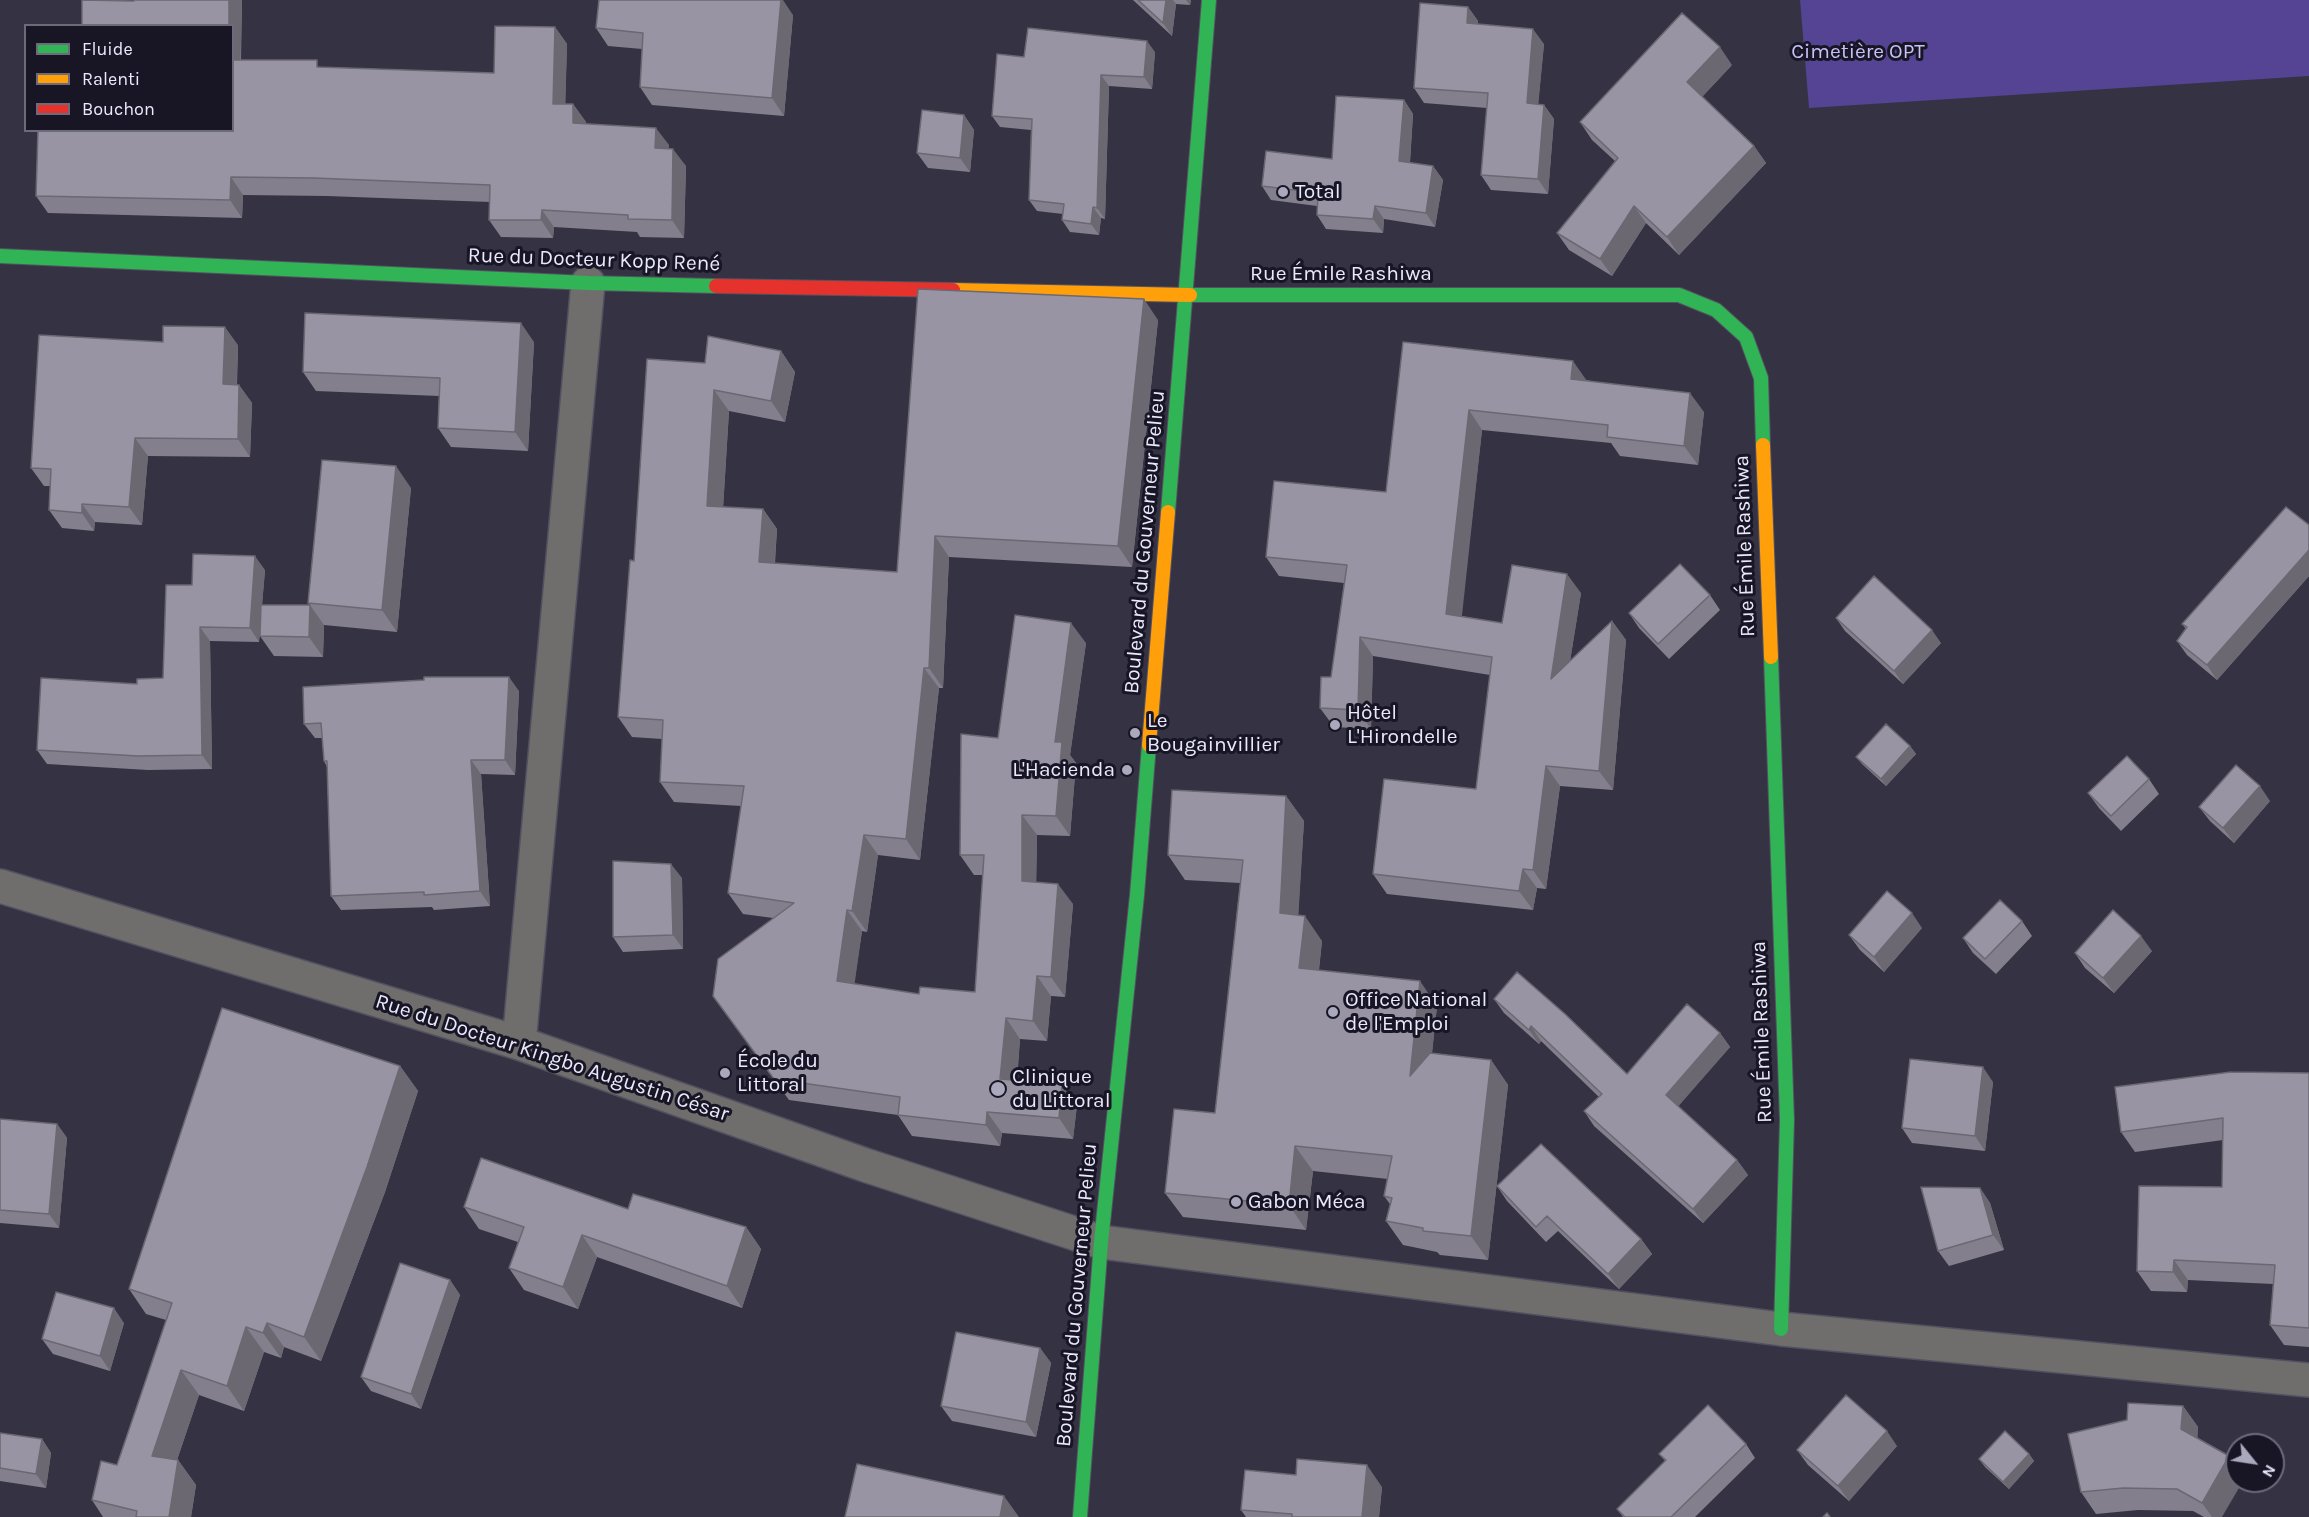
<!DOCTYPE html>
<html>
<head>
<meta charset="utf-8">
<style>
	body { margin:0 }
	#map { position:relative; width:2309px; height:1517px; overflow:hidden; background:#353244; font-family:Karla,sans-serif }
	canvas { display:block }
	.legend { position:absolute; left:24px; top:24px; width:210px; height:108px; box-sizing:border-box; background:#181625; border:2px solid #6c6a7b; margin:0; padding:8px 10px; list-style:none; font-size:18px; color:#e9e8fd }
	.legend li { display:flex; align-items:center; gap:12px; height:30px }
	.legend b { width:30px; border:2px solid #6c6a7b }
	.north { position:absolute; left:2225px; top:1433px; width:60px; height:60px; box-sizing:border-box; background:#181625; border:2px solid #6c6a7b; border-radius:50%; rotate:120deg; font-size:16px; font-weight:700; line-height:24px; text-align:center; color:#e9e8fd }
	.north::after { content:''; display:block; margin:auto; width:21px; height:27px; background:#aaa8bc; clip-path:polygon(50% 0,100% 100%,50% 72%,0 100%) }
</style>
</head>
<body>
<div id="map">
<canvas width="2309" height="1517"></canvas>
<ul class="legend">
<li><b style="height:8px;background:#30b455"></b>Fluide</li>
<li><b style="height:8px;background:#ff9f0a"></b>Ralenti</li>
<li><b style="height:8px;background:#e5322d"></b>Bouchon</li>
</ul>
<div class="north">N</div>
</div>
<script>
const context = document.querySelector('canvas').getContext('2d');
context.lineJoin = 'round';
function fillPath(path, color) {
  context.fillStyle = color;
  context.fill(path, 'evenodd');
}
function poly(rows) {
  const path = new Path2D();
  for (const r of rows) {
    path.moveTo(r[0], r[1]);
    for (let i = 2; i < r.length; i += 2) path.lineTo(r[i], r[i + 1]);
  }
  return path;
}
function stroke(path, color, width, dash) {
  context.strokeStyle = color;
  context.lineWidth = width;
  context.lineCap = dash ? 'butt' : 'round';
  context.setLineDash(dash || []);
  context.stroke(path);
}
function write(font, color, halo, rows, align = 'center') {
  context.font = font + ' Karla,sans-serif';
  context.lineWidth = 6;
  context.setLineDash([]);
  context.textBaseline = 'middle';
  context.strokeStyle = halo;
  context.fillStyle = color;
  for (const [text, x, y, turn = 0] of rows) {
    context.save();
    context.translate(x, y);
    context.rotate((+turn || 0) * Math.PI / 180);
    context.textAlign = isNaN(turn) ? turn : align;
    if (halo) context.strokeText(text, 0, 0);
    context.fillText(text, 0, 0);
    context.restore();
  }
}
fillPath(poly([
	[1800,0,2309,0,2309,76,1809,108]
]), '#544493');
const street = poly([
	[0,886,519,1043,865,1165,1101,1242,1781,1329,2309,1380],
	[519,1043,588,283]
]);
const fast = poly([
	[0,256,588,283,716,286],
	[1190,295,1679,295,1716,310,1746,337,1761,378,1763,445],
	[1168,512,1209,0],
	[1771,657,1787,1120,1781,1329],
	[1080,1517,1101,1242,1137,895,1149,745]
]);
const slow = poly([
	[953,290,1190,295],
	[1763,445,1771,657],
	[1149,745,1168,512]
]);
const jam = poly([
	[716,286,953,290]
]);
stroke(street, '#535160', 36);
stroke(fast, '#535160', 16);
stroke(slow, '#535160', 16);
stroke(jam, '#535160', 16);
stroke(street, '#6f6e6d', 33);
stroke(fast, '#30b455', 14);
stroke(slow, '#ff9f0a', 14);
stroke(jam, '#e5322d', 14);
fillPath(poly([
	[242,0,241,60,322,67,494,73,555,27,567,44,565,104,573,104,586,122,586,124,669,145,668,149,686,166,684,238,640,237,637,232,554,227,553,238,501,237,489,220,490,202,327,196,243,195,242,218,48,213,36,196,134,1],
	[1133,0,1191,0,1190,5,1176,4,1172,36],
	[1468,7,1478,21,1478,24,1544,44,1538,104,1544,105,1554,119,1548,194,1491,190,1481,175,1487,108,1424,103,1414,88],
	[793,15,784,116,652,105,640,87,642,49,608,46,596,28],
	[1155,52,1152,89,1109,86,1105,219,1101,218,1099,235,1070,232,1062,220,1063,214,1037,211,1029,200,1031,130,1000,127,992,116,1024,57],
	[1732,65,1702,97,1754,146,1766,163,1679,255,1646,223,1612,276,1569,250,1557,233,1615,161,1592,140,1580,122],
	[1404,100,1413,114,1410,163,1433,166,1443,180,1435,227,1384,219,1383,233,1326,229,1317,215,1317,206,1271,200,1262,186,1332,159],
	[964,115,974,130,970,172,928,168,917,153],
	[1158,320,1132,567,949,557,943,688,939,688,920,860,878,855,867,932,862,931,854,984,919,994,975,992,983,875,974,875,960,855,998,738,1086,643,1070,755,1076,763,1070,836,1037,835,1036,882,1073,904,1065,997,1051,996,1047,1041,1020,1039,1017,1081,1062,1084,1077,1105,1073,1139,1002,1133,1000,1146,912,1136,898,1115,789,1100,713,996,773,918,743,914,728,893,741,806,674,802,660,782,662,739,632,737,618,717,634,561,705,363,781,351,795,372,785,422,729,411,723,507,763,509,777,529,775,563,897,572],
	[163,342,238,345,237,385,239,385,252,403,250,457,148,456,142,525,95,522,94,531,62,528,49,510,50,486,44,486,31,468],
	[534,342,528,451,451,447,438,428,439,396,316,391,303,372],
	[1403,342,1587,380,1704,412,1698,465,1620,456,1611,443,1482,430,1461,616,1502,623,1581,593,1570,661,1612,621,1626,640,1613,790,1560,786,1546,889,1537,888,1533,910,1387,894,1373,874,1476,789,1490,675,1373,656,1371,729,1334,727,1320,708,1331,677,1344,583,1279,576,1266,557,1386,492],
	[411,488,397,632,324,625,323,657,274,656,260,636,260,632,259,642,210,641,212,769,148,770,47,764,37,750,137,684,163,678,192,585,265,570,262,605,310,605,308,603],
	[2309,525,2309,576,2217,680,2187,655,2177,641,2186,629,2182,624],
	[1710,595,1720,610,1669,659,1639,628,1629,613],
	[1836,618,1941,643,1903,684,1845,631],
	[519,691,515,775,481,774,490,906,434,910,432,907,341,910,331,896,327,767,324,761,322,738,315,738,304,724],
	[1910,746,1916,754,1886,786,1862,764,1856,757],
	[2149,779,2159,794,2121,831,2099,808,2088,793],
	[1286,796,1304,821,1298,915,1322,941,1319,970,1437,1006,1432,1053,1491,1060,1508,1085,1488,1260,1440,1255,1437,1252,1403,1245,1386,1221,1390,1204,1384,1196,1388,1179,1313,1171,1306,1230,1183,1217,1165,1193,1215,1113,1240,883,1185,880,1168,855],
	[2270,801,2234,843,2210,821,2199,807],
	[682,878,683,949,623,952,613,937],
	[2022,921,2032,936,1996,974,1973,953,1963,938],
	[1922,928,1884,972,1860,950,1849,935],
	[2152,951,2114,993,2085,968,2075,953],
	[1494,999,1627,1074,1720,1033,1730,1047,1678,1106,1737,1160,1748,1175,1703,1223,1594,1126,1584,1111,1599,1097,1541,1041,1539,1044,1504,1013],
	[400,1066,418,1091,385,1192,321,1361,284,1347,281,1358,264,1352,244,1411,199,1395,177,1460,178,1460,196,1485,191,1517,103,1517,92,1500,117,1465,166,1320,146,1314,129,1289],
	[2309,1073,2309,1347,2284,1345,2270,1325,2273,1284,2188,1280,2187,1292,2151,1291,2137,1271,2222,1187,2223,1140,2135,1152,2121,1132],
	[1993,1082,1985,1151,1912,1143,1902,1128],
	[0,1119,57,1124,67,1138,59,1228,0,1223],
	[1497,1186,1641,1239,1652,1254,1619,1289,1558,1231,1546,1242,1507,1201],
	[1980,1188,1990,1203,2004,1250,1949,1266,1938,1251],
	[464,1207,628,1209,746,1227,761,1249,742,1308,597,1257,578,1309,524,1290,509,1268,518,1242,479,1229],
	[450,1280,460,1295,421,1409,371,1391,361,1377],
	[124,1323,110,1371,53,1354,42,1339],
	[1040,1348,1051,1363,1036,1437,952,1421,941,1406],
	[2183,1406,2198,1427,2197,1438,2222,1517,2204,1517,2193,1511,2138,1510,2096,1514,2081,1492],
	[0,1433,42,1439,51,1453,46,1488,0,1481],
	[1746,1444,1755,1458,1695,1517,1623,1517,1617,1509,1665,1461,1659,1454],
	[1897,1446,1849,1501,1808,1465,1797,1450],
	[2029,1454,2034,1461,2009,1489,1985,1467,1979,1459],
	[1382,1487,1379,1517,1246,1517,1241,1510]
]), '#847f8c');
fillPath(poly([
	[229,0,242,0,240,77,232,66,232,26,229,26],
	[781,0,783,0,793,15,784,116,772,98],
	[1166,0,1173,0,1176,4,1172,36,1163,23],
	[1186,0,1191,0,1190,5],
	[1468,7,1478,21,1477,38,1467,23],
	[555,27,567,44,565,121,553,104],
	[1533,29,1544,44,1537,118,1527,103],
	[1147,41,1155,52,1152,89,1144,77],
	[1720,47,1732,65,1699,100,1687,82],
	[1101,75,1109,86,1105,219,1097,208],
	[1404,100,1413,114,1409,175,1399,161],
	[573,104,586,122,585,140,573,123],
	[1544,105,1554,119,1548,194,1538,179],
	[964,115,974,130,970,172,960,158],
	[656,128,669,145,667,166,655,148],
	[1754,146,1766,163,1679,255,1667,237],
	[673,149,686,166,684,238,672,220],
	[1433,166,1443,180,1435,227,1426,213],
	[231,177,243,195,242,218,230,200],
	[1375,206,1384,219,1383,233,1373,219],
	[1634,206,1646,223,1612,276,1600,259],
	[1093,207,1101,218,1099,235,1091,224],
	[542,210,554,227,553,238,541,220],
	[1144,299,1158,320,1132,567,1118,546],
	[521,323,534,342,528,451,515,432],
	[225,327,238,345,236,402,223,384],
	[781,351,795,372,785,422,771,401],
	[1573,361,1587,381,1571,379],
	[239,385,252,403,250,457,238,439],
	[714,390,729,411,722,527,707,506],
	[1690,393,1704,412,1698,465,1684,446],
	[1469,410,1482,430,1460,634,1446,614],
	[135,438,148,456,142,525,129,507],
	[396,466,411,488,397,632,382,610],
	[82,504,95,522,94,531,82,513],
	[763,509,777,529,773,583,759,562],
	[935,536,949,557,943,688,929,668],
	[2309,550,2309,576,2217,680,2207,665],
	[255,556,265,570,259,642,250,628],
	[1567,574,1581,593,1564,699,1551,679],
	[310,605,324,625,323,657,309,637],
	[1612,621,1626,640,1613,790,1599,771],
	[1071,623,1086,643,1070,755,1076,763,1070,836,1056,816,1055,742],
	[200,627,210,641,212,769,202,755],
	[1932,630,1941,643,1903,684,1894,671],
	[1360,637,1373,656,1371,729,1358,710],
	[924,668,939,688,920,860,906,839],
	[509,677,519,691,515,775,505,760],
	[1910,746,1916,754,1886,786,1881,779],
	[471,760,481,774,490,906,480,891],
	[1546,766,1560,786,1546,889,1533,870],
	[2260,786,2270,801,2234,843,2223,828],
	[1286,796,1304,821,1297,938,1280,913],
	[1022,815,1037,835,1036,902,1022,881],
	[864,835,878,855,867,932,852,911],
	[671,864,682,878,683,949,673,935],
	[1523,869,1537,888,1533,910,1519,891],
	[1058,884,1073,904,1065,997,1051,977],
	[847,910,862,931,852,1002,837,981],
	[1912,913,1922,928,1884,972,1874,957],
	[1305,916,1322,941,1316,993,1299,968],
	[2141,936,2152,951,2114,993,2103,978],
	[1037,976,1051,996,1047,1041,1033,1021],
	[1420,981,1437,1006,1427,1100,1410,1076],
	[1006,1018,1020,1039,1015,1100,1000,1079],
	[1531,1026,1541,1041,1539,1044,1529,1030],
	[1720,1033,1730,1047,1676,1109,1666,1095],
	[1491,1060,1508,1085,1488,1260,1471,1236],
	[400,1066,418,1091,385,1192,321,1361,304,1337],
	[1983,1067,1993,1082,1985,1151,1975,1136],
	[1062,1084,1077,1105,1073,1139,1059,1118],
	[987,1112,1002,1133,1000,1146,986,1125],
	[57,1124,67,1138,59,1228,49,1214],
	[1295,1146,1313,1171,1306,1230,1289,1205],
	[1737,1160,1748,1175,1703,1223,1693,1209],
	[1980,1188,1990,1203,2004,1250,1993,1235],
	[746,1227,761,1249,742,1308,727,1286],
	[582,1235,597,1257,578,1309,563,1287],
	[1641,1239,1652,1254,1619,1289,1608,1274],
	[2174,1260,2188,1280,2187,1292,2173,1272],
	[450,1280,460,1295,421,1409,411,1394],
	[114,1308,124,1323,110,1371,100,1356],
	[267,1323,284,1347,281,1358,263,1333],
	[246,1327,264,1352,244,1411,227,1386],
	[1040,1348,1051,1363,1036,1437,1026,1422],
	[181,1370,199,1395,170,1481,152,1456],
	[2183,1406,2198,1427,2197,1451,2181,1429],
	[1887,1431,1897,1446,1849,1501,1838,1486],
	[42,1439,51,1453,46,1488,36,1474],
	[2029,1454,2034,1461,2009,1489,2003,1482],
	[2229,1456,2237,1468,2237,1481,2243,1481,2222,1517,2212,1517,2202,1503],
	[178,1460,196,1485,191,1517,169,1517],
	[1367,1465,1382,1487,1379,1517,1362,1517],
	[1004,1496,1019,1517,1000,1517]
]), '#6b6872');
const building = poly([
	[82,0,134,1,134,0,229,0,229,26,82,26,82,0],
	[599,0,781,0,772,98,640,87,643,33,596,28,599,0],
	[1138,0,1166,0,1163,23,1138,0],
	[1420,3,1468,7,1467,23,1533,29,1527,103,1544,105,1538,179,1481,175,1488,93,1414,88,1420,3],
	[1682,13,1720,47,1687,82,1754,146,1667,237,1634,206,1600,259,1557,233,1618,158,1580,122,1682,13],
	[495,26,555,27,553,104,573,104,573,123,656,128,655,148,673,149,672,220,628,219,628,215,542,210,541,220,489,220,490,185,314,178,231,177,230,200,36,196,38,130,232,130,232,60,317,60,317,67,494,73,495,26],
	[1028,28,1147,41,1144,77,1101,75,1097,208,1093,207,1091,224,1062,220,1064,204,1029,200,1032,119,992,116,997,54,1024,57,1028,28],
	[1336,96,1404,100,1399,161,1433,166,1426,213,1375,206,1373,219,1317,215,1318,193,1262,186,1266,151,1332,159,1336,96],
	[922,110,964,115,960,158,917,153,922,110],
	[918,289,1144,299,1118,546,935,536,929,668,924,668,906,839,864,835,852,911,847,910,837,981,919,994,920,987,975,992,984,855,960,855,961,734,998,738,1015,615,1071,623,1055,742,1062,742,1056,816,1022,815,1022,881,1058,884,1051,977,1037,976,1033,1021,1006,1018,1000,1079,1062,1084,1059,1118,987,1112,986,1125,898,1115,900,1097,774,1079,713,996,718,959,794,903,728,893,744,786,660,782,663,720,618,717,630,560,634,561,647,359,705,363,708,336,781,351,771,401,714,390,707,506,763,509,759,562,897,572,918,289],
	[305,313,521,323,515,432,438,428,440,378,303,372,305,313],
	[163,326,225,327,223,384,239,385,238,439,135,438,129,507,82,504,82,513,49,510,51,469,31,468,39,335,163,342,163,326],
	[1403,342,1573,361,1571,379,1690,393,1684,446,1607,437,1608,425,1469,410,1446,614,1502,623,1512,565,1567,574,1551,679,1612,621,1599,771,1546,766,1533,870,1523,869,1519,891,1373,874,1384,779,1476,789,1492,657,1360,637,1358,710,1320,708,1321,677,1331,677,1347,565,1266,557,1274,481,1386,492,1403,342],
	[322,460,396,466,382,610,308,603,322,460],
	[2286,507,2309,525,2309,550,2207,665,2177,641,2187,627,2182,624,2286,507],
	[193,554,255,556,250,628,200,627,202,755,138,756,37,750,41,678,137,684,137,679,163,678,166,585,192,585,193,554],
	[1680,564,1710,595,1658,644,1629,613,1680,564],
	[1874,576,1932,630,1894,671,1836,618,1874,576],
	[261,605,310,605,309,637,260,636,261,605],
	[424,677,509,677,505,760,471,760,480,891,424,895,424,892,331,896,327,761,324,761,321,723,304,724,303,687,424,680,424,677],
	[1886,724,1910,746,1881,779,1856,757,1886,724],
	[2127,756,2149,779,2111,816,2088,793,2127,756],
	[2236,765,2260,786,2223,828,2199,807,2236,765],
	[1172,790,1286,796,1280,913,1305,916,1299,968,1420,981,1410,1076,1430,1053,1491,1060,1471,1236,1423,1231,1423,1228,1386,1221,1392,1198,1384,1196,1392,1156,1295,1146,1289,1205,1165,1193,1174,1109,1215,1113,1243,860,1168,855,1172,790],
	[613,861,671,864,673,935,613,937,613,861],
	[1887,891,1912,913,1874,957,1849,935,1887,891],
	[2000,900,2022,921,1985,959,1963,938,2000,900],
	[2113,910,2141,936,2103,978,2075,953,2113,910],
	[1517,972,1565,1014,1627,1074,1687,1004,1720,1033,1666,1095,1737,1160,1693,1209,1584,1111,1602,1094,1531,1026,1529,1030,1494,999,1517,972],
	[222,1008,400,1066,367,1167,304,1337,267,1323,263,1333,246,1327,227,1386,181,1370,152,1456,178,1460,169,1517,136,1517,137,1511,92,1500,101,1461,117,1465,172,1303,129,1289,222,1008],
	[1910,1059,1983,1067,1975,1136,1902,1128,1910,1059],
	[2231,1072,2309,1073,2309,1328,2270,1325,2275,1265,2174,1260,2173,1272,2137,1271,2139,1186,2222,1187,2223,1118,2121,1132,2115,1087,2231,1072],
	[0,1119,57,1124,49,1214,0,1210,0,1119],
	[1541,1144,1641,1239,1608,1274,1547,1216,1536,1227,1497,1186,1541,1144],
	[481,1158,628,1209,633,1194,746,1227,727,1286,582,1235,563,1287,509,1268,524,1227,464,1207,481,1158],
	[1921,1187,1980,1188,1993,1235,1938,1251,1921,1187],
	[400,1263,450,1280,411,1394,361,1377,400,1263],
	[56,1292,114,1308,100,1356,42,1339,56,1292],
	[956,1332,1040,1348,1026,1422,941,1406,956,1332],
	[1846,1395,1887,1431,1838,1486,1797,1450,1846,1395],
	[2128,1403,2183,1406,2181,1429,2229,1456,2202,1503,2177,1489,2123,1488,2081,1492,2068,1434,2127,1420,2128,1403],
	[1708,1405,1746,1444,1671,1517,1625,1517,1617,1509,1666,1460,1659,1454,1708,1405],
	[2005,1431,2029,1454,2003,1482,1979,1459,2005,1431],
	[0,1433,42,1439,36,1474,0,1468,0,1433],
	[1297,1459,1367,1465,1362,1517,1292,1517,1292,1514,1241,1510,1245,1470,1296,1475,1297,1459],
	[857,1464,1004,1496,1000,1517,845,1517,857,1464],
	[1827,1513,1830,1517,1823,1517,1827,1513]
]);
fillPath(building, '#9994a3');
stroke(building, '#6b6872', 1.5);
for (const [x, y, r, color] of [
	[1283,192,6,"#aaa8bc"],
	[1335,725,6,"#aaa8bc"],
	[1135,733,6,"#aaa8bc"],
	[1127,770,6,"#aaa8bc"],
	[1333,1012,6,"#aaa8bc"],
	[725,1073,6,"#aaa8bc"],
	[998,1089,8,"#aaa8bc"],
	[1236,1202,6,"#aaa8bc"]
]) {
  const dot = new Path2D();
  dot.arc(x, y, r, 0, 2 * Math.PI);
  context.fillStyle = color;
  context.fill(dot);
  stroke(dot, '#181625', 2);
}
write('21px', '#c6c1f7', '#181625', [
	["Cimetière OPT",1858,52]
]);
write('21px', '#e9e8fd', '#181625', [
	["Total",1295,192],
	["Hôtel",1347,713],
	["L'Hirondelle",1347,737],
	["Le",1147,721],
	["Bougainvillier",1147,745],
	["L'Hacienda",1115,770,"right"],
	["Office National",1345,1000],
	["de l'Emploi",1345,1024],
	["École du",737,1061],
	["Littoral",737,1085],
	["Clinique",1012,1077],
	["du Littoral",1012,1101],
	["Gabon Méca",1248,1202]
], 'left');
write('21px', '#e9e8fd', '#181625', [
	["Rue du Docteur Kopp René",594,260,2],
	["Rue Émile Rashiwa",1341,274],
	["Boulevard du Gouverneur Pelieu",1145,542,-85],
	["Rue Émile Rashiwa",1745,546,-92],
	["Rue Émile Rashiwa",1762,1032,-92],
	["Rue du Docteur Kingbo Augustin César",552,1058,18],
	["Boulevard du Gouverneur Pelieu",1077,1295,-85]
]);
</script>
</body>
</html>
